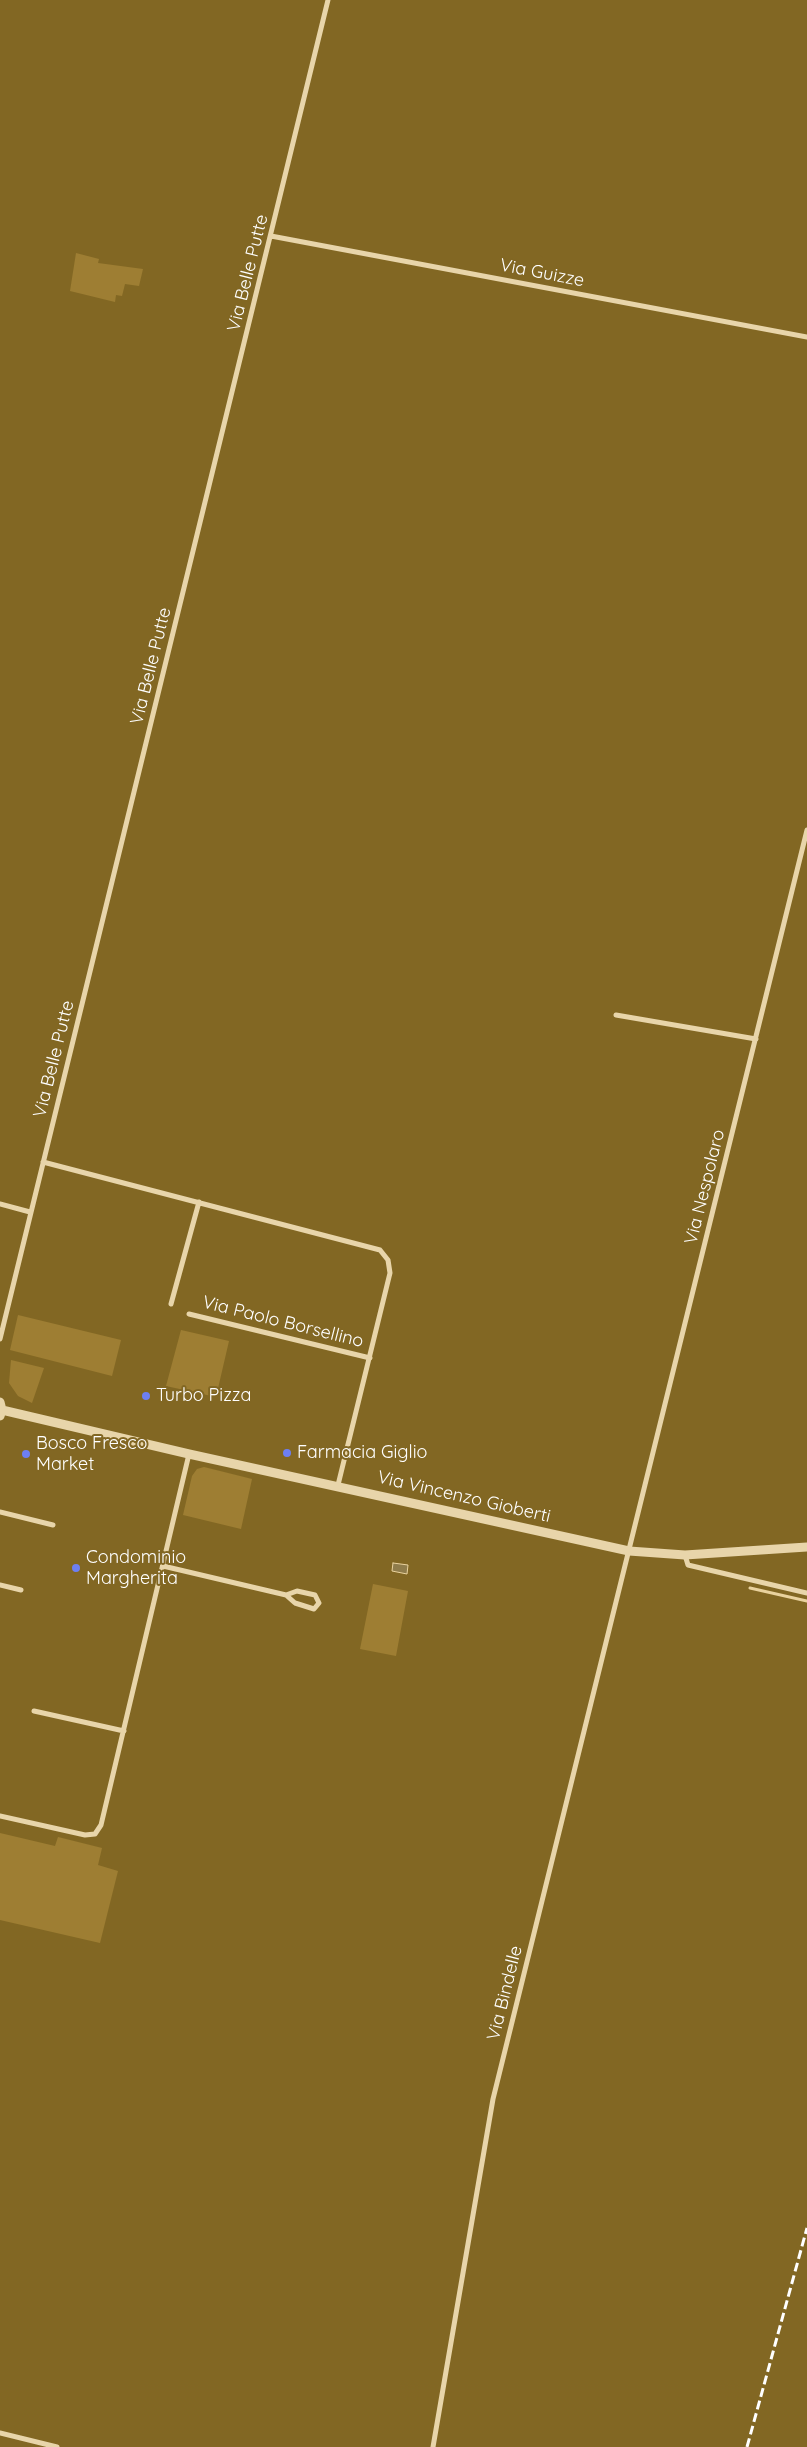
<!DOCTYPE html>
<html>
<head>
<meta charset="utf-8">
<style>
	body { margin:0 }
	canvas { display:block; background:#826723 }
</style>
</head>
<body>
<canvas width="807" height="2447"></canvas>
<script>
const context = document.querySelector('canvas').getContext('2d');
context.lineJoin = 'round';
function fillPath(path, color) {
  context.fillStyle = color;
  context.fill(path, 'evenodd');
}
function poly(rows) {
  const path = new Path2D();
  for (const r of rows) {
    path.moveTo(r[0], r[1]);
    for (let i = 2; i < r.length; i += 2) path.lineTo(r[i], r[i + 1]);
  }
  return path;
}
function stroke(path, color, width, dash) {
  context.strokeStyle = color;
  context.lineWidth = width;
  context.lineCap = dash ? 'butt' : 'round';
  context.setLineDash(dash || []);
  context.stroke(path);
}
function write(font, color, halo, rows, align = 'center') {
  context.font = font + ' Quicksand,sans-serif';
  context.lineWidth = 4;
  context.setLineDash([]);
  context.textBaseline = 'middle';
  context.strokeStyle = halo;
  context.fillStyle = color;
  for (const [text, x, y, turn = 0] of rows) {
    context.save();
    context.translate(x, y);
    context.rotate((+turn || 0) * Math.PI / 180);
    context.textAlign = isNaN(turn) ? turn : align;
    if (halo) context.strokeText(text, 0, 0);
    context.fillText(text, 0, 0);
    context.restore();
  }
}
fillPath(poly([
	[76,253,99,259,98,263,143,269,139,286,125,284,122,296,116,295,115,302,70,291],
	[18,1315,121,1340,112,1376,10,1350],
	[181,1330,229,1341,216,1397,166,1386],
	[11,1360,44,1368,32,1403,18,1396,9,1383],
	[204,1467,252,1479,241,1529,183,1515,192,1476,197,1469],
	[373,1584,408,1591,396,1656,360,1649],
	[0,1833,55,1846,58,1837,102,1848,98,1865,118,1871,100,1943,0,1920]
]), '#9e7e33');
const water = poly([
	[393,1563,408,1565,407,1574,392,1571,393,1563]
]);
fillPath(water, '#8f7c4b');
stroke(water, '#e9d29e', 1);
stroke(poly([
	[750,1588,807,1601]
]), '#e9d29e', 3);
stroke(poly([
	[271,236,807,337],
	[616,1015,756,1039],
	[43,1162,380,1250,388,1260,390,1273,338,1485],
	[0,1204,30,1212],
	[171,1304,199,1202],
	[189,1314,370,1358],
	[0,1339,328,0],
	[0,1512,53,1525],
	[685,1555,688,1565,807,1593],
	[163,1566,286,1595,295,1603,314,1609,319,1603,315,1595,297,1591,286,1595],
	[0,1585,21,1590],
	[34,1711,124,1731],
	[0,1816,85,1835,95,1834,101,1825,189,1454],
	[0,2433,57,2447],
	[433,2447,493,2099,807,830]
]), '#e8d5aa', 5);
stroke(poly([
	[0,1402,2,1410,0,1416],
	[2,1410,189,1454,629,1551,685,1555,807,1547]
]), '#e8d5aa', 9);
stroke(poly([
	[747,2447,807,2228]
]), '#fff', 3, [9, 4]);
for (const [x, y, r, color] of [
	[146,1396,5,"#6d7ff3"],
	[287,1453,5,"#6d7ff3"],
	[26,1454,5,"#6d7ff3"],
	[76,1568,5,"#6d7ff3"]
]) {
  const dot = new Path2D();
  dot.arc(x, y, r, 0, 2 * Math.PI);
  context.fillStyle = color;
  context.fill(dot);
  stroke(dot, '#826723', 2);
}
write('18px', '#fff', '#826723', [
	["Via Belle Putte",248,273,-76],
	["Via Guizze",542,273,11],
	["Via Belle Putte",151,666,-76],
	["Via Belle Putte",54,1059,-76],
	["Via Nespolaro",705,1187,-76],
	["Via Paolo Borsellino",283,1322,14],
	["Via Vincenzo Gioberti",464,1497,13],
	["Via Bindelle",505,1993,-76]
]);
write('18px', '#fff', '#826723', [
	["Turbo Pizza",156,1396],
	["Bosco Fresco",36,1444],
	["Market",36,1465],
	["Farmacia Giglio",297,1453],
	["Condominio",86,1558],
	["Margherita",86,1579]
], 'left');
</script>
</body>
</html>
